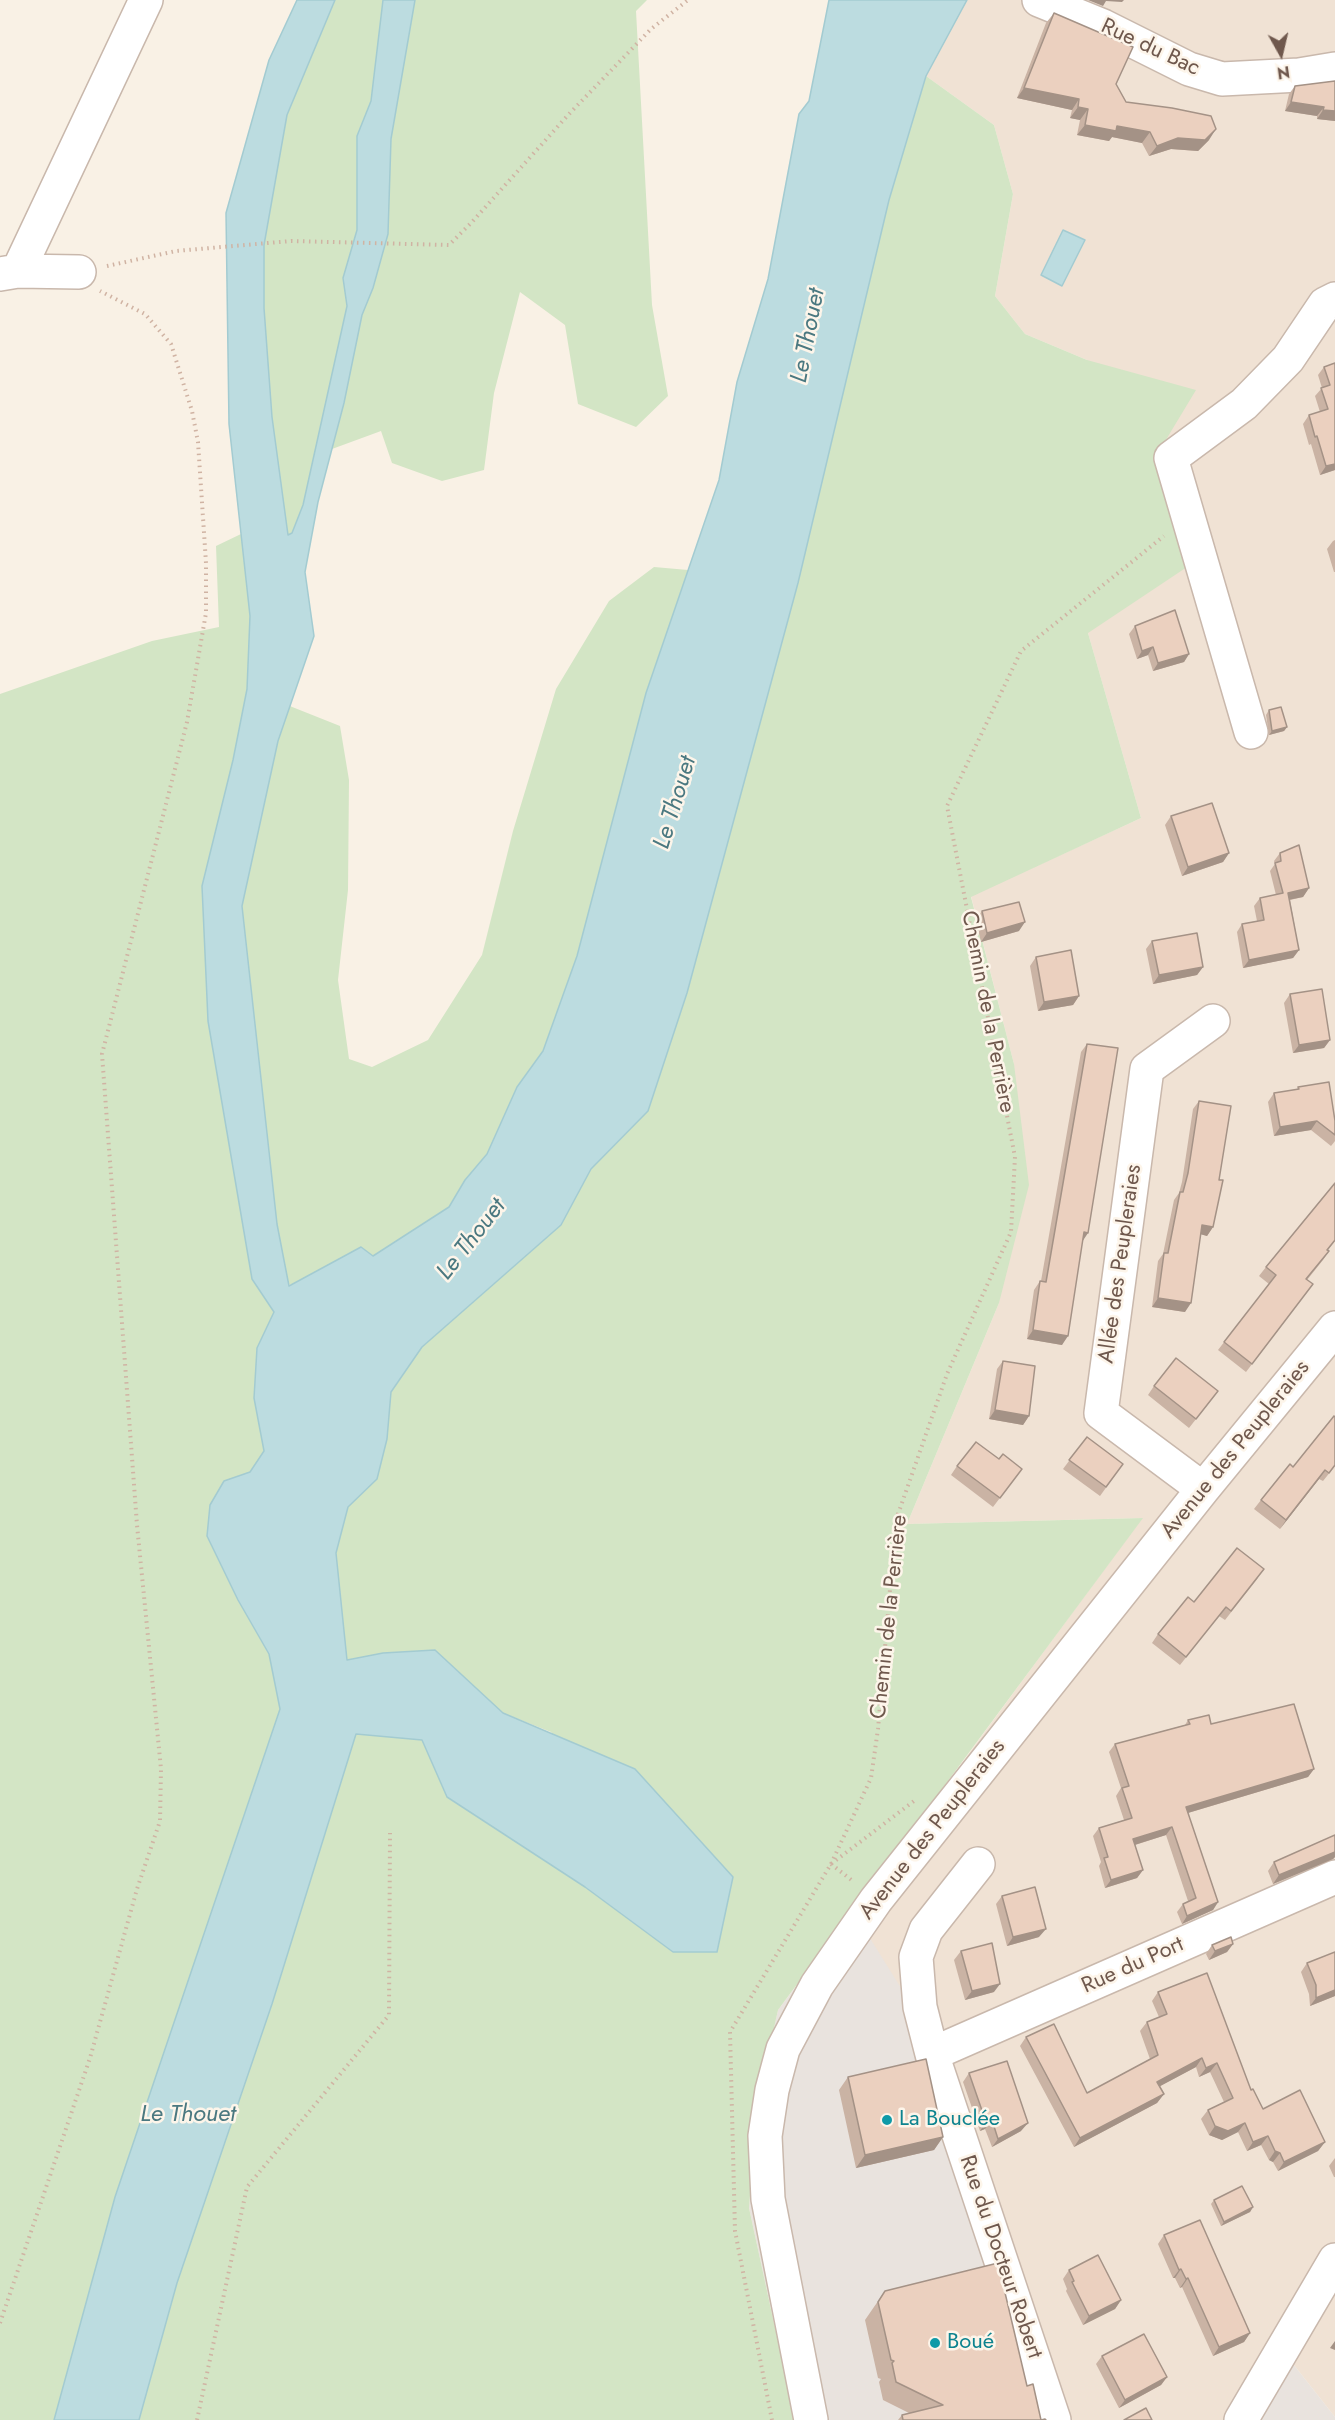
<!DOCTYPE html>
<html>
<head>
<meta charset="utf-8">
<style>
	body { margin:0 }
	#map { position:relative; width:1335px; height:2420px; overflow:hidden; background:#f9f1e5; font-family:Jost,sans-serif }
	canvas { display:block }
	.north { position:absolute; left:1251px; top:24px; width:60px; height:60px; -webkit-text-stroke:4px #fdf5ea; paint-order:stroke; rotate:172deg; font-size:16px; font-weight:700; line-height:24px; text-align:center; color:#6f584d }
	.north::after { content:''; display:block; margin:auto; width:21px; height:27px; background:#6f584d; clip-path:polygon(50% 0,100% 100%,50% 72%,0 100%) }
</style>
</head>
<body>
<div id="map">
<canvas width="1335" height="2420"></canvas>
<div class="north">N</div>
</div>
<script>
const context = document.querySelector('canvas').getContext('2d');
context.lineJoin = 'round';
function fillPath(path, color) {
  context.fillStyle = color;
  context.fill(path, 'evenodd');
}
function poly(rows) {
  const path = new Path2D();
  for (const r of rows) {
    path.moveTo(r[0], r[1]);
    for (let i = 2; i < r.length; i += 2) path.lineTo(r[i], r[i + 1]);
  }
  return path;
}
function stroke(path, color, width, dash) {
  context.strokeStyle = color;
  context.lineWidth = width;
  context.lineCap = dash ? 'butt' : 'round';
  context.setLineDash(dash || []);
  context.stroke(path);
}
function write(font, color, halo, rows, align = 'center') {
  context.font = font + ' Jost,sans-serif';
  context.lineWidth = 5;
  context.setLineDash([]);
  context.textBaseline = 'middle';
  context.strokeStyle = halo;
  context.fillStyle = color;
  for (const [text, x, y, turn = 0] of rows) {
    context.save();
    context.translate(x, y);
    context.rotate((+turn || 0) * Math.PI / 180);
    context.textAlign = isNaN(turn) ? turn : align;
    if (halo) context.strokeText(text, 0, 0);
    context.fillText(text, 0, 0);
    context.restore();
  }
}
fillPath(poly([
	[943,0,1335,0,1335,2417,1290,2360,1256,2420,1044,2420,853,1911,1142,1518,907,1524,999,1303,1014,1064,971,896,1141,818,1088,633,1087,360,1025,334,995,296,1013,194,994,125,926,76]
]), '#f0e2d4');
fillPath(poly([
	[853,1911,916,2012,1044,2420,795,2420,749,2208,758,2100,778,2010],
	[1290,2360,1335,2417,1335,2420,1256,2420]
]), '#e9e3de');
fillPath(poly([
	[335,0,647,0,636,11,652,305,668,396,636,427,578,404,565,325,520,292,494,393,484,470,442,481,392,463,381,431,332,449,303,505,292,533,288,535,272,418,264,308,264,245,287,115],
	[926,76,994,125,1013,194,995,296,1025,334,1087,360,1196,390,1158,453,1190,565,1088,633,1141,818,971,897,1014,1064,1029,1185,999,1303,907,1524,1143,1518,778,2010,758,2100,749,2208,795,2420,0,2420,0,694,152,641,219,627,216,546,241,534,250,616,247,689,340,726,349,780,348,890,338,980,349,1059,372,1067,428,1040,482,955,513,831,556,689,609,601,654,567,688,570,646,693,577,956,543,1051,517,1087,487,1154,465,1180,449,1207,373,1256,361,1247,295,1285,252,1279,274,1312,257,1348,254,1398,265,1451,250,1472,224,1481,207,1536,238,1600,269,1654,280,1709,356,1734,422,1740,447,1797,585,1887,673,1952,551,1732,503,1713,435,1650,384,1653,347,1660,336,1553,348,1507,377,1479,387,1439,391,1392,422,1347,561,1225,591,1169,648,1111,687,993,798,583,889,200]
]), '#d3e5c5');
const water = poly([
	[297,0,335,0,287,115,264,245,264,308,272,417,288,535,292,533,303,505,347,306,343,278,357,230,357,136,371,101,383,0,415,0,391,139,388,234,373,288,362,315,344,403,318,502,305,572,314,636,278,741,242,906,277,1224,289,1286,361,1247,373,1256,449,1207,465,1180,487,1154,517,1087,543,1051,577,956,646,693,719,480,737,382,768,279,799,114,809,101,829,0,967,0,926,76,889,200,798,583,687,993,648,1111,591,1169,561,1225,422,1347,391,1392,387,1439,377,1479,348,1507,336,1553,347,1660,383,1653,435,1650,503,1713,635,1769,733,1877,717,1952,673,1952,585,1887,447,1797,422,1740,356,1734,272,2004,177,2283,139,2420,54,2420,115,2197,280,1709,269,1654,238,1600,207,1536,210,1505,224,1481,250,1472,264,1451,254,1398,257,1348,274,1312,252,1279,208,1021,202,886,233,760,247,689,250,616,229,424,226,213,269,60,297,0],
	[1063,230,1085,240,1062,286,1041,275,1063,230]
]);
fillPath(water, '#bcdce0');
stroke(water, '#a3cbd1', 1.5);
const minor = poly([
	[1039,0,1103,26,1189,69,1222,79,1299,75,1335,69],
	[18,271,146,0],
	[0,274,18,271,79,272],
	[1251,732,1171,458,1244,404,1288,359,1325,304,1335,299],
	[1203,1489,1101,1413,1147,1069,1213,1021],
	[978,1864,926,1930,916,1957,920,2007,932,2054,1054,2420],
	[932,2054,1335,1877],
	[811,2420,768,2199,765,2136,772,2090,783,2049,817,1985,876,1900,1203,1489,1335,1328],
	[1241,2420,1335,2260]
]);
stroke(minor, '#c9b8ac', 36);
stroke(poly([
	[107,266,176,251,291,241,449,245,472,222,569,114,651,29,688,0],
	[831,1864,871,1778,878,1729,896,1520,947,1374,1011,1232,1015,1157,947,806,1021,651,1164,536],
	[831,1864,854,1882],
	[0,2323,90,2058,137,1889,160,1821,161,1769,137,1525,102,1054,187,722,206,613,206,563,198,442,192,411,171,344,145,314,100,291],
	[197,2420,247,2187,389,2015,390,1833],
	[772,2420,735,2231,730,2032,831,1864,914,1801]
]), '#d0b3a3', 4, [1.5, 4.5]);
stroke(minor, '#fff', 33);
fillPath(poly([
	[1054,13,1116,84,1126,102,1209,140,1198,151,1171,149,1149,156,1142,143,1112,137,1109,141,1077,135,1080,120,1070,118,1072,110,1017,98,1046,23],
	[1335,81,1335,121,1317,119,1317,116,1285,111,1289,94,1295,86],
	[1335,363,1335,470,1320,475,1311,444,1309,445,1303,424,1309,415,1320,412,1315,396,1322,388,1318,375,1324,367],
	[1335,540,1335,572,1334,572,1327,549,1333,541],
	[1135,626,1189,654,1184,662,1153,671,1148,655,1137,659,1129,634],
	[1269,710,1287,727,1284,731,1269,735,1266,715],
	[1171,816,1229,853,1223,862,1182,876,1165,825],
	[1280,853,1309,888,1303,897,1290,900,1299,950,1293,958,1243,968,1237,932,1242,924,1257,921,1254,906,1260,898,1276,895,1270,871,1275,864,1274,861],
	[982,911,1019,931,981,942,976,920],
	[1152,941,1203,967,1197,975,1153,984,1146,949],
	[1036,957,1079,996,1073,1005,1038,1011,1030,966],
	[1290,994,1330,1040,1324,1048,1293,1053,1284,1003],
	[1087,1044,1082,1241,1062,1345,1027,1339,1034,1290,1040,1281,1041,1281,1081,1052],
	[1298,1087,1335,1121,1335,1141,1331,1146,1311,1130,1274,1136,1268,1102,1274,1093,1297,1090],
	[1199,1101,1219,1180,1213,1227,1207,1236,1201,1234,1185,1312,1152,1307,1158,1261,1163,1254,1174,1200,1179,1193,1182,1182,1193,1109],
	[1335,1183,1335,1241,1328,1250,1329,1251,1323,1260,1307,1280,1306,1293,1246,1372,1218,1350,1269,1284,1259,1276,1266,1267],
	[1003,1361,1029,1416,1023,1425,989,1419,997,1369],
	[1154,1386,1211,1400,1189,1428,1148,1395],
	[1335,1417,1335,1466,1323,1481,1319,1479,1280,1529,1254,1509,1261,1500,1293,1467],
	[1087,1437,1123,1464,1100,1496,1063,1469],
	[999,1459,1022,1469,993,1507,951,1475,957,1466],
	[1258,1578,1225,1620,1219,1616,1180,1665,1152,1643,1158,1634,1194,1602],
	[1188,1720,1211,1724,1314,1769,1308,1777,1188,1813,1218,1902,1213,1910,1182,1924,1177,1912,1183,1904,1188,1901,1166,1835,1135,1845,1143,1870,1137,1878,1105,1888,1099,1866,1101,1862,1093,1836,1099,1828,1124,1820,1116,1796,1121,1788,1109,1752,1115,1744,1185,1725],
	[1335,1835,1335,1857,1333,1859,1273,1884,1268,1871,1274,1862],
	[1002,1896,1039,1937,1007,1946,996,1904],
	[1233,1944,1227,1952,1209,1960,1206,1954,1212,1945],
	[961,1951,994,1992,965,2000,954,1960],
	[1335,1952,1335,1996,1310,2006,1309,1994,1301,1972,1307,1963],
	[1158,1992,1251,2090,1263,2109,1325,2142,1318,2151,1278,2171,1273,2162,1269,2160,1261,2145,1247,2151,1238,2132,1222,2140,1209,2135,1201,2119,1208,2110,1224,2102,1210,2072,1199,2077,1196,2067,1160,2086,1164,2094,1157,2103,1074,2147,1020,2046,1026,2037,1087,2093,1150,2059,1140,2031,1147,2022,1159,2017,1152,2001],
	[969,2073,1021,2131,992,2147,985,2129,980,2131,963,2082],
	[848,2077,943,2137,934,2150,856,2168,839,2090],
	[1335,2158,1335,2177,1334,2177,1329,2166],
	[1214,2200,1253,2207,1250,2212,1221,2226,1211,2204],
	[1164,2235,1250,2333,1244,2342,1213,2356,1182,2287,1180,2288,1175,2278,1173,2278,1158,2244],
	[1069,2270,1121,2300,1115,2309,1083,2325,1066,2291,1067,2289,1063,2279],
	[885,2291,1027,2386,1041,2420,1046,2420,898,2420,902,2415,909,2413,883,2400,879,2382,881,2379,878,2378,865,2320],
	[1102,2356,1167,2377,1161,2385,1119,2408,1096,2364]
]), '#cab3a4');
fillPath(poly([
	[1088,0,1124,0,1122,2,1106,1,1103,6],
	[1024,88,1079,99,1072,110,1017,98],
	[1291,102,1324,107,1317,116,1285,111],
	[1078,107,1088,109,1080,120,1070,118],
	[1323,110,1335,111,1335,121,1317,119],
	[1085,125,1117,126,1150,132,1142,143,1112,137,1109,141,1077,135],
	[1216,129,1209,140,1198,151,1171,149,1149,156,1157,146,1178,138],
	[1335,464,1335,470,1320,475,1326,466],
	[1153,647,1148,655,1137,659,1142,651],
	[1189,654,1184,662,1153,671,1158,663],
	[1287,727,1284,731,1269,735,1272,731],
	[1229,853,1223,862,1182,876,1188,867],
	[1309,888,1303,897,1283,901,1288,893],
	[1025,922,1019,931,981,942,987,933],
	[1299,950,1293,958,1243,968,1249,960],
	[1203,967,1197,975,1153,984,1159,975],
	[1079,996,1073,1005,1038,1011,1044,1002],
	[1330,1040,1324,1048,1293,1053,1299,1045],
	[1317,1121,1311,1130,1274,1136,1280,1127],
	[1202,1225,1213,1227,1207,1236,1196,1233],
	[1084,1232,1088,1233,1082,1242],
	[1158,1298,1191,1303,1185,1312,1152,1307],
	[1033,1330,1068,1336,1062,1345,1027,1339],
	[995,1410,1029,1416,1023,1425,989,1419],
	[1325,1470,1319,1479,1280,1529,1286,1520],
	[1314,1769,1308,1777,1181,1815,1186,1807],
	[1172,1827,1166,1835,1128,1847,1133,1839],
	[1335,1852,1335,1857,1333,1859,1273,1884,1279,1875],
	[1143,1870,1137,1878,1105,1888,1111,1880],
	[1218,1902,1213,1910,1182,1924,1187,1916],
	[1046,1929,1039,1937,1007,1946,1013,1937],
	[1233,1944,1227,1952,1209,1960,1215,1951],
	[1000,1984,994,1992,965,2000,972,1991],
	[1335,1990,1335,1996,1310,2006,1316,1998],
	[1202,2058,1196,2067,1151,2091,1157,2082],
	[1217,2063,1210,2072,1199,2077,1206,2068],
	[1164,2094,1157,2103,1074,2147,1080,2138],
	[992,2120,985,2129,980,2131,986,2122],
	[1028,2123,1021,2131,992,2147,998,2139],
	[1245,2123,1238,2132,1222,2140,1209,2135,1215,2126],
	[1268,2136,1261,2145,1247,2151,1253,2142],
	[943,2137,934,2150,856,2168,865,2155],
	[1325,2142,1318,2151,1278,2171,1284,2162],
	[1275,2151,1280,2153,1273,2162,1269,2160],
	[1253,2207,1250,2212,1221,2226,1224,2222],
	[1181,2269,1175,2278,1173,2278,1179,2270],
	[1188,2278,1182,2287,1180,2288,1186,2279],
	[1121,2300,1115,2309,1083,2325,1089,2316],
	[1250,2333,1244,2342,1213,2356,1219,2347],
	[1335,2341,1335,2350,1330,2348],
	[1167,2377,1161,2385,1119,2408,1125,2400]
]), '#a49286');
const building = poly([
	[1054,13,1133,47,1116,84,1126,102,1172,108,1211,116,1216,129,1205,140,1178,138,1157,146,1150,132,1117,126,1116,131,1085,125,1088,109,1078,107,1079,99,1024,88,1054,13],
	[1335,81,1335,111,1323,110,1324,107,1291,102,1295,86,1335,81],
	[1335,363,1335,464,1326,466,1317,436,1315,437,1309,415,1328,409,1321,388,1330,385,1324,367,1335,363],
	[1175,610,1189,654,1158,663,1153,647,1142,651,1135,626,1175,610],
	[1281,707,1287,727,1272,731,1269,710,1281,707],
	[1212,803,1229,853,1188,867,1171,816,1212,803],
	[1299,845,1309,888,1288,893,1299,950,1249,960,1242,924,1264,920,1260,898,1283,893,1275,863,1281,861,1280,853,1299,845],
	[1019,902,1025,922,987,933,982,911,1019,902],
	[1197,933,1203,967,1159,975,1152,941,1197,933],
	[1071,950,1079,996,1044,1002,1036,957,1071,950],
	[1322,989,1330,1040,1299,1045,1290,994,1322,989],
	[1087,1044,1118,1048,1088,1233,1084,1232,1068,1336,1033,1330,1040,1281,1046,1282,1087,1044],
	[1329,1082,1335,1121,1335,1135,1317,1121,1280,1127,1274,1093,1299,1089,1298,1087,1329,1082],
	[1199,1101,1231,1106,1219,1180,1223,1180,1213,1227,1202,1225,1191,1303,1158,1298,1164,1253,1168,1253,1180,1192,1183,1192,1188,1173,1199,1101],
	[1335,1183,1335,1240,1327,1250,1329,1251,1306,1279,1313,1284,1252,1364,1224,1342,1276,1275,1266,1267,1335,1183],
	[1176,1358,1218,1391,1196,1419,1154,1386,1176,1358],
	[1003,1361,1035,1366,1029,1416,995,1410,1003,1361],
	[1334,1416,1335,1417,1335,1465,1329,1473,1325,1470,1286,1520,1261,1500,1290,1464,1293,1467,1334,1416],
	[1087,1437,1123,1464,1106,1487,1069,1460,1087,1437],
	[976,1442,999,1459,1003,1454,1022,1469,1000,1498,957,1466,976,1442],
	[1237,1548,1264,1569,1231,1611,1226,1607,1186,1657,1158,1634,1188,1597,1194,1602,1237,1548],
	[1294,1704,1314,1769,1186,1807,1218,1902,1187,1916,1183,1904,1196,1898,1172,1827,1133,1839,1143,1870,1111,1880,1104,1858,1108,1857,1099,1828,1132,1818,1122,1788,1129,1786,1115,1744,1190,1724,1188,1720,1209,1715,1211,1724,1294,1704],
	[1335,1835,1335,1852,1279,1875,1274,1862,1335,1835],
	[1035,1887,1046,1929,1013,1937,1002,1896,1035,1887],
	[1231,1937,1233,1944,1215,1951,1212,1945,1231,1937],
	[992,1943,1000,1984,972,1991,961,1951,992,1943],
	[1335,1952,1335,1990,1316,1998,1316,1985,1307,1963,1335,1952],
	[1207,1973,1251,2090,1253,2089,1263,2109,1300,2090,1325,2142,1284,2162,1280,2153,1275,2151,1268,2136,1253,2142,1245,2123,1228,2131,1215,2126,1208,2110,1233,2098,1217,2063,1206,2068,1202,2058,1157,2082,1164,2094,1080,2138,1026,2037,1054,2024,1087,2093,1158,2055,1147,2022,1167,2014,1158,1992,1207,1973],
	[926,2059,943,2137,865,2155,848,2077,926,2059],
	[1007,2061,1028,2123,998,2139,992,2120,986,2122,969,2073,1007,2061],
	[1242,2186,1253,2207,1224,2222,1214,2200,1242,2186],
	[1200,2220,1250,2333,1219,2347,1188,2278,1186,2279,1181,2269,1179,2270,1164,2235,1200,2220],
	[1098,2255,1121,2300,1089,2316,1072,2282,1074,2281,1069,2270,1098,2255],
	[998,2263,1027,2386,1033,2384,1041,2420,1045,2419,1046,2420,903,2420,902,2415,943,2405,896,2382,892,2363,894,2361,891,2360,878,2302,885,2291,998,2263],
	[1144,2334,1167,2377,1125,2400,1102,2356,1144,2334],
	[1146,2408,1152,2420,1124,2420,1146,2408]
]);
fillPath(building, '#ebd0bf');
stroke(building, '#a49286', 1.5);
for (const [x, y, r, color] of [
	[887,2120,6,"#0f9aa8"],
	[935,2343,6,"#0f9aa8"]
]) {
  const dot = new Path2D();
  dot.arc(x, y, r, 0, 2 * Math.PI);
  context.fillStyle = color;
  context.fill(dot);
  stroke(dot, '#fdf5ea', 2);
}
write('22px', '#6f584d', '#fdf5ea', [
	["Rue du Bac",1150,48,25],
	["Chemin de la Perrière",987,1012,79],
	["Allée des Peupleraies",1121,1264,-82],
	["Avenue des Peupleraies",1236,1450,-51],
	["Chemin de la Perrière",890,1617,-84],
	["Avenue des Peupleraies",933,1830,-52],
	["Rue du Port",1133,1966,-24],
	["Rue du Docteur Robert",1000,2257,71]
]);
write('22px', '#0d838f', '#fdf5ea', [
	["La Bouclée",899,2120],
	["Boué",947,2343]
], 'left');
write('italic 24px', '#4a7880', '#fdf5ea', [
	["Le Thouet",809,336,-79],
	["Le Thouet",676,803,-73],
	["Le Thouet",472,1240,-52],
	["Le Thouet",188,2115]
]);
</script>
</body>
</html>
